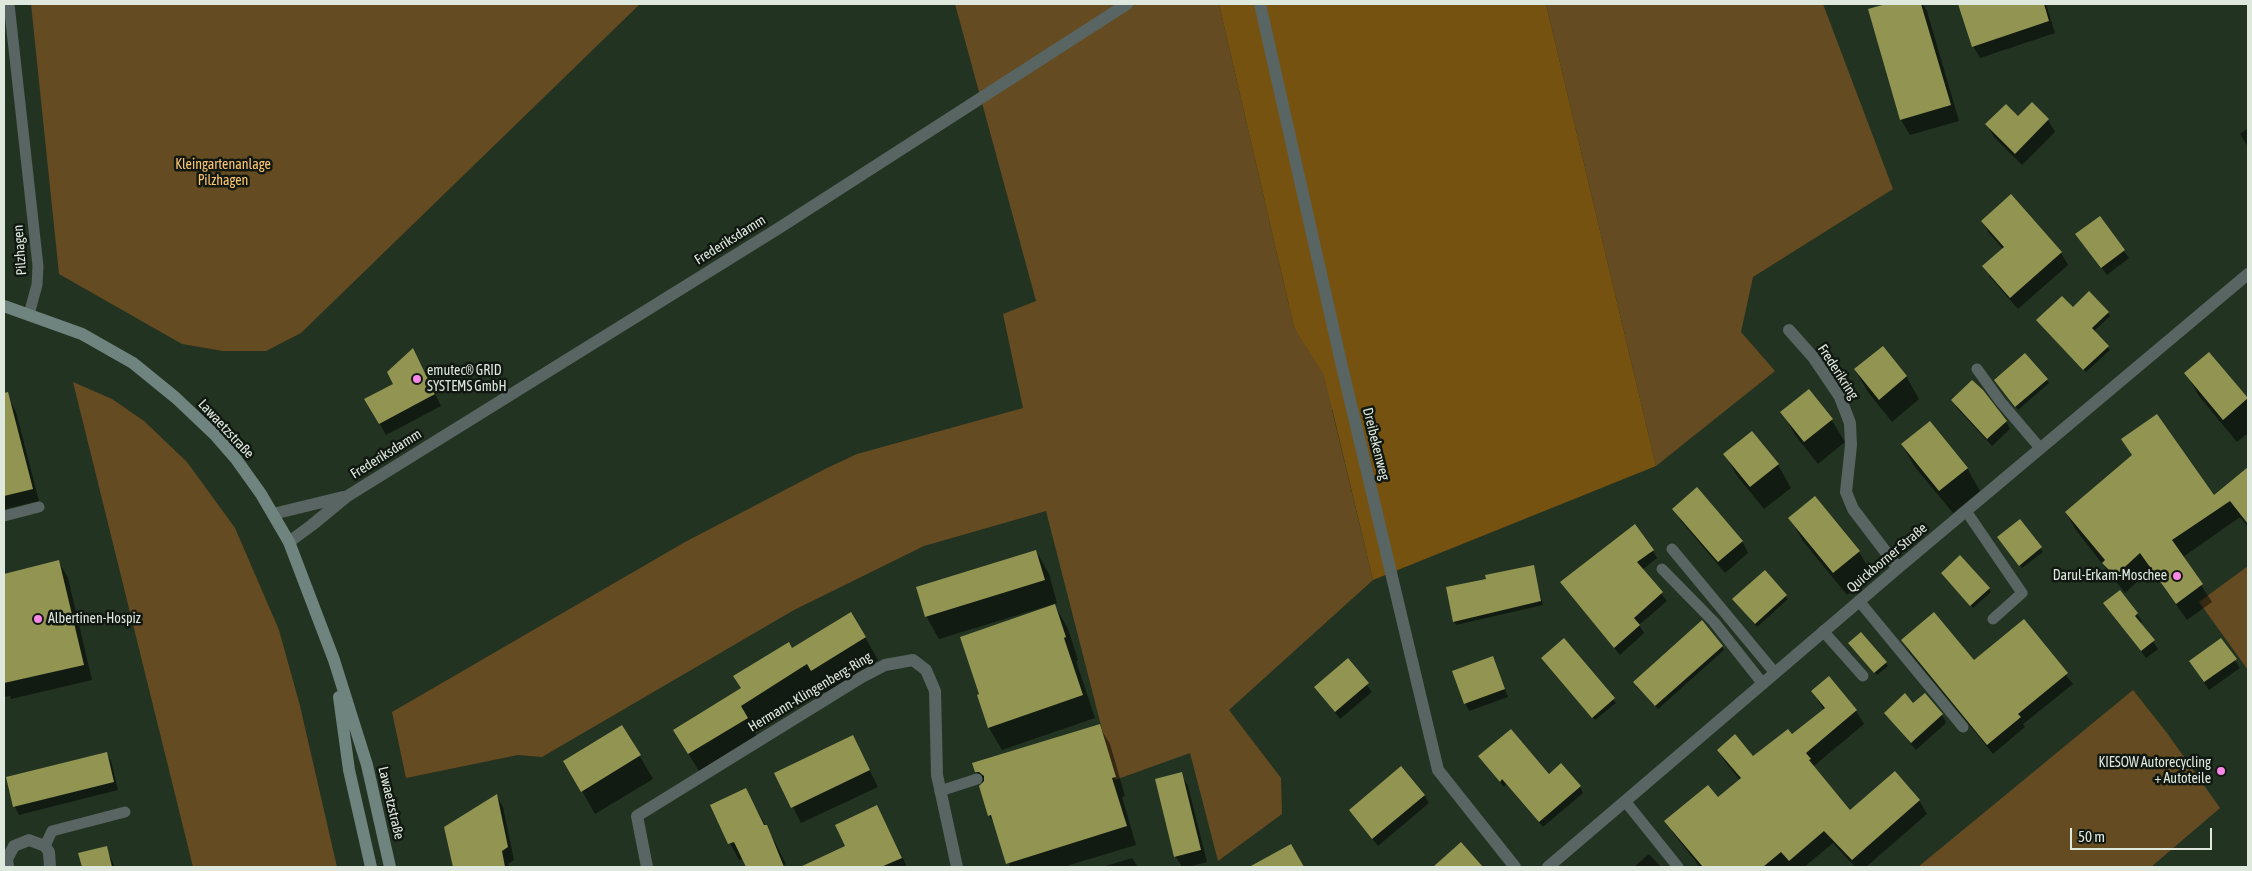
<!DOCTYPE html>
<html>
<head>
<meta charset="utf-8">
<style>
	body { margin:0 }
	#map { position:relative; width:2252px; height:871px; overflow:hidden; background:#232; font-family:"Asap Condensed",sans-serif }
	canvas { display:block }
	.frame { position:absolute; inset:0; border:5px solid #dee8dd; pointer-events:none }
	.scale { position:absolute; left:2070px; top:828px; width:142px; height:22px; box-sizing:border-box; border:2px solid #dee8dd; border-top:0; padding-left:6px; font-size:15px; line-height:18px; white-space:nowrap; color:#dee8dd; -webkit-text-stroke:4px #111811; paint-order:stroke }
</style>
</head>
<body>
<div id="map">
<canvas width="2252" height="871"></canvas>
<div class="frame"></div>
<div class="scale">50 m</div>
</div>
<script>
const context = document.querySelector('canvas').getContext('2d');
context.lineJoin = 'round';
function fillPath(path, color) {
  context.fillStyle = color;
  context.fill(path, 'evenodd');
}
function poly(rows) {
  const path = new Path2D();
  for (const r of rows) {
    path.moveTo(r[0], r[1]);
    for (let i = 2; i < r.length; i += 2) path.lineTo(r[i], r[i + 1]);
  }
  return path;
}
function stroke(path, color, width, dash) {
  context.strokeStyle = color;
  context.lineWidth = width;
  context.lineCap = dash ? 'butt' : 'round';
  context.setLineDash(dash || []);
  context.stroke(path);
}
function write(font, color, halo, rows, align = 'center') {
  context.font = font + ' "Asap Condensed",sans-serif';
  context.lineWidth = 5;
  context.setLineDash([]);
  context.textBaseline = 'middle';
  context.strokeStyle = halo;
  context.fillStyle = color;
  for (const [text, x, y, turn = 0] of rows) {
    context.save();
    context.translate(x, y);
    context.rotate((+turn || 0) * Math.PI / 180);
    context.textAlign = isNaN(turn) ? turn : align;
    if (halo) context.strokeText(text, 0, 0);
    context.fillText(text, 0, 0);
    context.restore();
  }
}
fillPath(poly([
	[31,4,640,4,301,333,266,351,223,351,182,344,59,274],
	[955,4,1219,4,1294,327,1343,371,1332,410,1373,580,1229,710,1281,778,1282,814,1218,861,1190,753,1115,780,1046,511,924,546,794,610,542,757,518,755,406,778,392,712,685,542,827,468,857,454,1023,408,1003,314,1036,301],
	[1546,4,1823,4,1893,189,1753,277,1741,332,1775,371,1656,466],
	[73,382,112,399,144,421,187,462,235,528,279,630,300,706,337,867,193,867],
	[2248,566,2248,670,2199,602],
	[2133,690,2167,733,2220,808,2151,867,1918,867]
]), '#654b21');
fillPath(poly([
	[1219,4,1546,4,1656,466,1373,580,1324,375,1294,327]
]), '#765211');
fillPath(poly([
	[1890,4,1923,4,1927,11,1959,121,1910,135,1901,120,1869,10],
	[1959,4,2046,4,2055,33,1980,58,1973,46],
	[2032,104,2048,120,2055,132,2022,165,1994,137,1987,125,2018,117],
	[2248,128,2248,147,2240,134],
	[2099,218,2129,258,2107,275,2082,242],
	[1982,221,2061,253,2068,265,2018,309,1991,278,1984,266,2003,249,1989,233],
	[2073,309,2108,313,2110,316,2094,331,2110,350,2086,372,2040,324],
	[2209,353,2248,401,2248,433,2237,442,2199,396,2186,373],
	[419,361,441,406,386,435,366,399,394,384],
	[1855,370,1906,376,1919,399,1892,422,1868,392],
	[2047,380,2049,383,2018,410,1998,384],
	[10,400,16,412,39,501,4,509,4,402],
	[1953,400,2006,421,2010,429,1992,446,1957,408],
	[1782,412,1831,419,1845,442,1818,464,1795,435],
	[2123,439,2213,497,2248,469,2248,527,2240,517,2183,557,2212,602,2187,620,2151,569,2125,593,2076,530,2066,513,2133,456],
	[1902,445,1967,468,1980,491,1953,513,1915,467],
	[1725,455,1778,465,1791,488,1764,509,1738,477],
	[1674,509,1742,541,1748,553,1725,573,1681,521],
	[1790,518,1859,552,1872,574,1847,595,1803,541],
	[2020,521,2043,552,2022,568,2000,541],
	[1036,551,1049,574,1057,603,939,639,926,616],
	[1653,551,1657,558,1642,570,1667,601,1639,625,1644,633,1620,655,1567,590],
	[59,562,68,578,92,680,11,699,10,696,4,697,4,575],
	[1533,566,1543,605,1456,625,1454,622,1488,580],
	[1765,572,1788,599,1757,627,1736,602],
	[1945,577,1989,588,1991,592,1973,608],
	[2119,591,2137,614,2142,622,2140,623,2158,649,2146,658,2105,603],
	[1055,606,1068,629,1078,660,1076,661,1095,718,1002,750,989,728],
	[2023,621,2073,684,2023,724,2025,727,1993,754,1908,650,1902,640,1973,662],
	[865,637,878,660,825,693,821,686,753,729,760,741,702,776,688,753,742,689],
	[1564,640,1616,703,1595,720,1544,662],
	[2221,640,2240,668,2209,690,2195,669],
	[1722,646,1724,650,1658,709,1636,686],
	[1852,646,1886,663,1888,666,1877,675],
	[1492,658,1508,697,1469,711,1465,703],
	[1348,660,1372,692,1340,719,1316,687],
	[1812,691,1856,711,1864,724,1814,766,1850,812,1919,800,1927,814,1866,867,1855,867,1833,843,1804,867,1700,867,1674,834,1666,821,1718,799,1740,780,1726,763,1718,750,1753,758,1792,736,1824,710],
	[1913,705,1942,715,1946,723,1916,750,1885,713],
	[622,726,653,779,595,814,578,784],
	[1099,726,1110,744,1125,796,1122,797,1136,845,1063,867,1010,867,997,828,989,815,983,784,976,771],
	[853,737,878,787,801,823,776,774],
	[106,753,111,761,118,790,19,815,15,807,7,778],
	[1480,757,1548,776,1580,787,1583,793,1543,827,1506,784,1504,787],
	[1181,774,1188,786,1207,862,1188,867,1182,867,1176,857],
	[746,790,776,844,786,864,783,865,785,867,747,867,743,859,739,860,730,843],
	[496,795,503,807,514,860,508,864,509,867,454,867,445,828],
	[1424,795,1429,803,1378,846,1350,810],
	[877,806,907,867,803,867,846,847],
	[1291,846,1303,867,1252,867],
	[106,848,115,867,83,867,80,854],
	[1649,854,1661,867,1634,867],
	[1132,858,1138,867,1102,867]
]), '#0007');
fillPath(poly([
	[1886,4,1921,4,1951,105,1900,120,1868,9],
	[1958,4,2044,4,2049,21,1972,47],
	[2032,102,2049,119,2015,154,1985,124,2006,104,2018,116],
	[2011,194,2062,252,2010,298,1982,266,2004,247,1981,221],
	[2100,216,2125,250,2101,268,2075,234],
	[2089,291,2109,312,2092,328,2109,346,2083,370,2036,320,2062,296,2073,307],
	[1883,346,1907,376,1879,400,1854,369],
	[413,348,435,394,379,424,364,399,393,384,387,372],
	[2209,352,2248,398,2223,420,2184,373],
	[2025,353,2048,379,2015,407,1994,380],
	[1972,380,1983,390,2007,421,1987,439,1951,400],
	[1809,389,1833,419,1804,442,1780,412],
	[8,392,33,489,4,496,4,393],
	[2157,414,2214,495,2248,467,2248,524,2230,501,2172,540,2203,584,2176,604,2140,553,2115,576,2102,563,2105,560,2065,512,2132,455,2121,439],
	[1930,421,1968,468,1939,491,1901,444],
	[1752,431,1779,464,1750,487,1723,454],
	[1697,487,1743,541,1718,562,1672,509],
	[1815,496,1860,551,1833,573,1788,518],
	[2020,519,2042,547,2019,566,1997,537],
	[1635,524,1654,550,1637,562,1663,592,1634,618,1640,625,1614,648,1560,582],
	[1036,550,1045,580,925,617,916,587],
	[1960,555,1990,588,1970,606,1941,573],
	[59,560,84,665,4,683,4,574],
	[1534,565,1541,601,1453,622,1446,587,1486,579,1485,575],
	[1765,570,1787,595,1755,624,1732,599],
	[2120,590,2138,613,2135,616,2155,640,2141,651,2103,603],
	[1055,604,1066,637,1064,638,1083,695,988,728,977,695,979,694,960,637],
	[851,612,866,637,811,671,807,664,741,706,748,718,688,754,673,730,741,688,733,676,789,642,792,648],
	[1934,612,1974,660,2024,619,2068,673,2018,714,2021,717,1987,745,1901,640],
	[1702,620,1723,646,1655,706,1633,682],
	[1861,632,1887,662,1874,673,1848,643],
	[1564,638,1615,698,1592,718,1541,658],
	[2221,638,2237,659,2204,682,2189,661],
	[1493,656,1505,689,1464,704,1452,671],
	[1348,658,1369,683,1335,712,1314,687],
	[1829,676,1857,710,1806,753,1811,759,1809,760,1850,810,1895,771,1920,800,1852,860,1824,831,1789,861,1781,852,1763,867,1703,867,1664,821,1708,785,1718,797,1741,778,1717,750,1735,734,1753,756,1788,729,1792,734,1825,708,1811,691],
	[1905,693,1913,703,1925,693,1943,714,1911,743,1884,713],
	[1100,724,1116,777,1112,778,1127,826,1006,864,991,815,988,816,979,786,984,781,984,776,979,772,975,772,972,763],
	[622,725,641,755,581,792,563,761],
	[1511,729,1549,774,1561,763,1581,786,1539,822,1502,779,1500,782,1478,756],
	[853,735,870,770,791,808,774,773],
	[107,752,114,782,13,807,6,777],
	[1401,766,1425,795,1372,839,1349,810],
	[1182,772,1201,850,1174,857,1155,779],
	[746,788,764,825,767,825,784,867,746,867,734,842,728,844,710,805],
	[497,794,508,847,502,851,505,867,453,867,444,827],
	[877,805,902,858,881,867,800,867,845,846,835,825],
	[1461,842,1483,867,1433,867],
	[1291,844,1304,867,1249,867],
	[107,846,112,867,82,867,78,853]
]), '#929451');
stroke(poly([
	[9,4,38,266,37,285,29,314],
	[1977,369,2000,401,2040,448],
	[1966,511,2022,593,1993,619],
	[4,516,39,507],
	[1672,549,1775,673],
	[1662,569,1714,622,1763,684],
	[1859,601,1963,727],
	[1823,631,1863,676],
	[940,791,977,779],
	[1625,801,1678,867],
	[45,846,52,831,125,812]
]), '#586562', 11);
stroke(poly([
	[1260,4,1343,371,1438,770,1515,867],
	[1789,330,1813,357,1840,397,1850,423,1851,445,1846,492,1853,509,1898,568],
	[273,514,343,497],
	[289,542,312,525,346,497,779,228,1127,4],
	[8,867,7,859,14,846,29,840,45,846,49,852,50,867],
	[647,867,637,816,862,677,885,665,913,660,926,670,935,691,937,775,957,867],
	[1548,867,1898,568,2248,274]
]), '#586562', 12);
stroke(poly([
	[4,306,82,334,133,363,176,398,216,436,236,459,261,494,289,542,334,660,367,765,390,867],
	[339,697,349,770,371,867]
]), '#6f847e', 12);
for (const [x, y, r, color] of [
	[417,379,5,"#fb87e6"],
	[2177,576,5,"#fb87e6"],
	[38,619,5,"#fb87e6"],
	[2221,771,5,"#fb87e6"]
]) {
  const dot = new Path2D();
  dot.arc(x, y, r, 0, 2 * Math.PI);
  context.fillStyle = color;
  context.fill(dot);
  stroke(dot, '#111811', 2);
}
write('14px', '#fec672', '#111811', [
	["Kleingartenanlage",223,165],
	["Pilzhagen",223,181]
]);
write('14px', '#dee8dd', '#111811', [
	["Frederiksdamm",730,240,-32],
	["Pilzhagen",20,250,-94],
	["Frederikring",1838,372,57],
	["Lawaetzstraße",226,429,47],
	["Dreibekenweg",1376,444,76],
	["Frederiksdamm",386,454,-32],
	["Quickborner Straße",1887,558,-40],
	["Hermann-Klingenberg-Ring",810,692,-31],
	["Lawaetzstraße",391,803,77]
]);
write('14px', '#dee8dd', '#111811', [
	["emutec® GRID",427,371],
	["SYSTEMS GmbH",427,387],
	["Darul-Erkam-Moschee",2167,576,"right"],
	["Albertinen-Hospiz",48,619],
	["KIESOW Autorecycling",2211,763,"right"],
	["+ Autoteile",2211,779,"right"]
], 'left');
</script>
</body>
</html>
